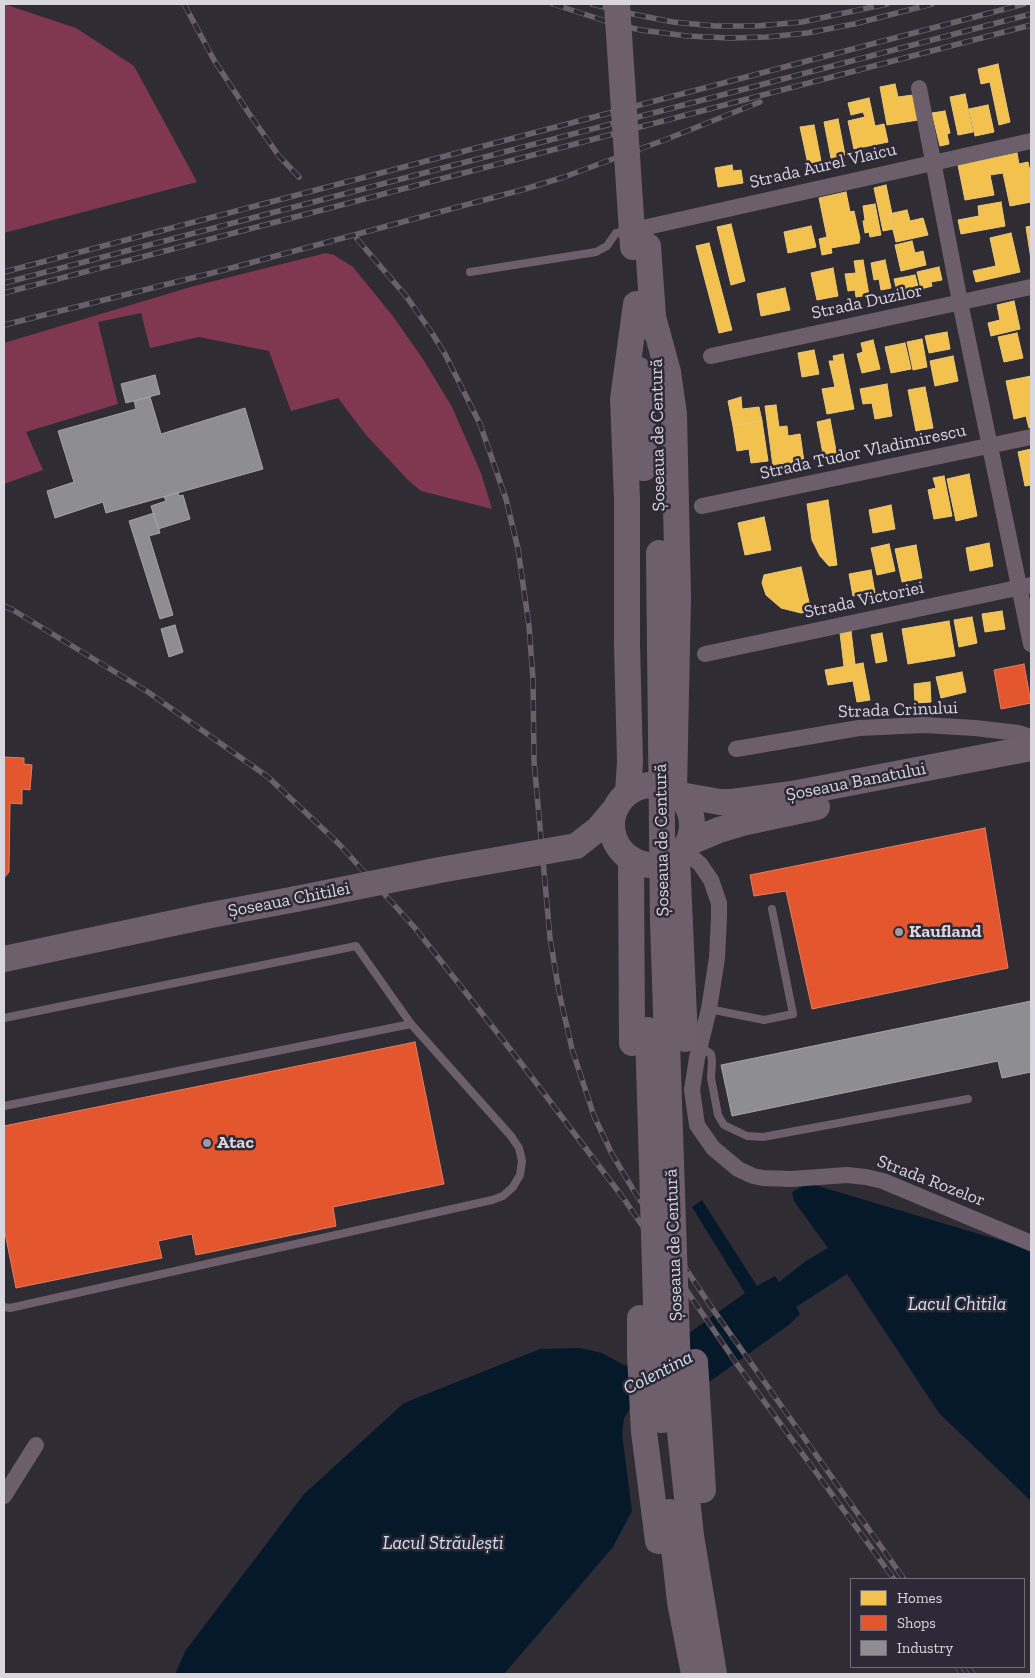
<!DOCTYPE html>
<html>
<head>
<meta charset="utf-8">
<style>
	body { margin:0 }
	#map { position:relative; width:1035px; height:1678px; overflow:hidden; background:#2f2c33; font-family:"Zilla Slab",serif }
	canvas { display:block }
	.frame { position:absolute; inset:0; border:5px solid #d9d6de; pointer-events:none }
	.legend { position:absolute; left:850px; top:1578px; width:175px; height:90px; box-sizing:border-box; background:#2e2936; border:1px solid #726e79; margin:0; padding:6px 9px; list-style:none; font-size:15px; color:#d9d6de }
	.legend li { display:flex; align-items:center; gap:10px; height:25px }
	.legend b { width:25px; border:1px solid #726e79 }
</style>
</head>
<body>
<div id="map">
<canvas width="1035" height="1678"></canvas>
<div class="frame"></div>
<ul class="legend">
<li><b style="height:14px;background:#f2c14e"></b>Homes</li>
<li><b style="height:14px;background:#e4572e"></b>Shops</li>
<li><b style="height:14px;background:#8d8d92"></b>Industry</li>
</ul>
</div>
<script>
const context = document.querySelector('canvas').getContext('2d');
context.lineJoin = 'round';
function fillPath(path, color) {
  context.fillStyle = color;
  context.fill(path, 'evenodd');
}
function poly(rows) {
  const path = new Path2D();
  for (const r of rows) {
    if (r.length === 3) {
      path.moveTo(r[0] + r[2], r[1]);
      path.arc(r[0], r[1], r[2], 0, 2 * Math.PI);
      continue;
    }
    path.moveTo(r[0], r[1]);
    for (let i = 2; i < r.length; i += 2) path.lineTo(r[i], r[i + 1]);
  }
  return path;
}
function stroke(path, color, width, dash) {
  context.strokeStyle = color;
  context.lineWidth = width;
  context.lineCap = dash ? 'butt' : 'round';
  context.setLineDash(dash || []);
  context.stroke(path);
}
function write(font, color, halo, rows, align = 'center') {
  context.font = font + ' "Zilla Slab",serif';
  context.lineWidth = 5;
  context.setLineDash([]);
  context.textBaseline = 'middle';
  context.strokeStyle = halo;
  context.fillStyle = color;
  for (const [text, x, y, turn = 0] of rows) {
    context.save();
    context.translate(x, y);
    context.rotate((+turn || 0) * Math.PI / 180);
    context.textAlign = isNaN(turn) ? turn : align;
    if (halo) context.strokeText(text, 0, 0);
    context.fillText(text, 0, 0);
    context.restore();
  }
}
fillPath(poly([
	[4,4,76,28,134,66,197,182,4,233],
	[326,253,334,255,353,267,392,315,423,359,452,407,481,473,492,509,421,491,408,480,366,435,338,398,291,411,269,351,199,337,150,348,141,313,98,322,118,404,26,432,43,470,4,484,4,343,194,286]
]), '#803750');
fillPath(poly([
	[808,1183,1009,1243,1031,1252,1031,1501,939,1413,847,1274,796,1307,800,1314,790,1324,712,1380,631,1407,624,1418,622,1434,632,1511,613,1547,504,1674,175,1674,186,1650,304,1494,404,1403,540,1349,580,1348,602,1353,624,1365,633,1366,682,1338,745,1293,692,1207,702,1200,757,1286,775,1276,779,1282,806,1261,828,1248,794,1201,792,1192]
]), '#06192b');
const homes = poly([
	[998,64,1010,122,999,125,990,82,981,84,978,69,998,64],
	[895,84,898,97,913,95,918,120,887,125,880,87,895,84],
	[965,94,973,132,958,135,950,97,965,94],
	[869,98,875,126,884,124,888,142,854,149,848,121,865,117,863,112,851,115,848,103,869,98],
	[988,105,994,132,975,136,969,109,988,105],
	[945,111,950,133,947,134,949,144,940,146,932,113,945,111],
	[838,119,845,155,831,158,824,122,838,119],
	[814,125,821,161,808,164,800,127,814,125],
	[1017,153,1019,164,1028,162,1031,177,1031,202,1010,206,1003,173,990,175,994,195,965,200,958,165,1017,153],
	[732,165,733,171,741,170,743,183,718,187,715,168,732,165],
	[886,185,892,214,889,214,893,229,883,231,874,188,886,185],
	[846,192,850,212,854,211,860,238,859,243,831,248,832,253,822,255,819,239,827,237,819,198,846,192],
	[1001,202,1005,226,961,234,958,220,979,216,978,206,1001,202],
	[875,204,881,235,870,237,869,232,865,233,863,221,865,220,863,206,875,204],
	[907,210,910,221,923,218,928,235,896,242,889,214,907,210],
	[731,224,745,281,731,285,717,227,731,224],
	[811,226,816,247,788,253,784,232,811,226],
	[1031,226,1031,259,1026,227,1031,226],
	[1011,233,1020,272,976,282,973,271,996,266,990,238,1011,233],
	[912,241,915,253,923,251,926,265,901,271,895,245,912,241],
	[709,243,732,330,719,333,696,246,709,243],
	[863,260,869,295,856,297,855,290,848,291,845,274,856,273,854,261,863,260],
	[885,260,891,288,881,290,879,279,874,280,871,263,885,260],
	[939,267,942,280,931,282,932,286,921,289,917,272,939,267],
	[833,268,838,296,817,300,811,273,833,268],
	[915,275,918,286,897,291,894,279,915,275],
	[785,288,790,310,761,316,757,294,785,288],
	[1014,301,1020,329,991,336,988,323,1000,320,997,305,1014,301],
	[947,332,950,349,929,353,925,336,947,332],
	[1017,333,1023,358,1004,362,998,337,1017,333],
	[922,339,927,367,913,370,907,342,922,339],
	[873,340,880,369,862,373,857,354,863,352,861,343,873,340],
	[905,343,911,369,891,373,885,347,905,343],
	[814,350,819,374,802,377,798,353,814,350],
	[843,354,854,409,827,414,822,389,835,387,829,361,834,361,833,356,843,354],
	[953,356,958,381,935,386,930,361,953,356],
	[1031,376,1031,427,1029,428,1026,416,1014,419,1006,381,1031,376],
	[887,384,892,416,875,419,872,403,863,404,860,389,887,384],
	[925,387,933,428,916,431,908,390,925,387],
	[741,397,742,409,759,407,762,421,733,426,728,401,741,397],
	[776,405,779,427,787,426,788,436,800,434,804,462,773,466,765,406,776,405],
	[830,419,837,456,824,459,817,422,830,419],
	[762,421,768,461,751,463,749,449,737,451,733,426,762,421],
	[1031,449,1031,485,1025,486,1018,452,1031,449],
	[969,474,977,516,956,521,947,479,969,474],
	[944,476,952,516,934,519,928,490,936,488,933,478,944,476],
	[828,500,837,565,829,566,820,556,812,540,807,504,828,500],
	[891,505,895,529,873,533,869,510,891,505],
	[764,517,771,550,745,555,738,523,764,517],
	[989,543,993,566,970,571,966,548,989,543],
	[889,544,895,571,877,575,871,548,889,544],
	[916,545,922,578,902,582,895,549,916,545],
	[801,567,811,611,801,613,781,608,766,595,762,583,764,575,801,567],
	[871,570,875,593,853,596,849,574,871,570],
	[1002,611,1005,629,985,632,982,614,1002,611],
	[972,617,977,643,959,647,954,620,972,617],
	[949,621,955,656,908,664,902,629,949,621],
	[851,631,855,664,844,666,840,633,851,631],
	[882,633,887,661,876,663,871,635,882,633],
	[863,663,870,700,857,702,853,681,828,685,825,670,863,663],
	[962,672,966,692,941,698,936,677,962,672],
	[930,682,931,702,915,703,914,684,930,682]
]);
fillPath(homes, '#f2c14e');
stroke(homes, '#eac779', 1);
const shops = poly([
	[1024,664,1031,703,1001,709,994,670,1024,664],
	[4,757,24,758,24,764,32,765,30,790,22,789,22,804,10,803,9,872,4,878,4,757],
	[985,828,1008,968,812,1009,786,891,754,896,750,875,985,828],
	[415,1042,444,1184,333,1207,336,1226,196,1255,192,1234,158,1241,162,1258,16,1288,4,1228,4,1126,415,1042]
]);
fillPath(shops, '#e4572e');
stroke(shops, '#e17d63', 1);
const industry = poly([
	[155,375,160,394,126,403,121,384,155,375],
	[150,397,161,434,245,408,263,469,106,513,103,502,55,518,47,491,74,482,58,431,136,409,134,401,150,397],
	[178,492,179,496,183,495,190,519,158,529,151,506,166,501,164,497,178,492],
	[154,513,160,533,149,536,173,615,160,619,129,521,154,513],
	[175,625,183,652,169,657,161,629,175,625],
	[1031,1001,1031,1072,1002,1078,998,1061,732,1116,721,1065,1031,1001]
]);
fillPath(industry, '#8d8d92');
stroke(industry, '#a4a3a9', 1);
stroke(poly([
	[470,272,596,252,607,246,616,233,625,232],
	[709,1009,764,1020,793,1014,772,909],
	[4,1018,356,946,411,1024,511,1136,519,1148,522,1161,520,1175,513,1187,503,1196,492,1200,10,1308,4,1307],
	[700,1046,711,1054,712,1061,711,1078,718,1115,724,1125,747,1136,763,1137,968,1099],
	[4,1106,411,1024]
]), '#6c5f6b', 8);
stroke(poly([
	[919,88,960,302,1031,644],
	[625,232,1031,141],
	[711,356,1031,287],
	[702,506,1031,437],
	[705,654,1031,585],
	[736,749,859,728,924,725,975,728,1018,733,1031,737],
	[684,850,700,864,711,880,719,903,719,917,717,958,709,1009,697,1058,692,1090,697,1125,713,1148,738,1169,753,1176,763,1178,791,1179,847,1175,866,1177,883,1181,1031,1243],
	[4,1496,36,1445]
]), '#6c5f6b', 16);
stroke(poly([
	[648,246,654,330],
	[653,317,668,372,674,414,678,597,674,790],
	[639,370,643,419,644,468],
	[652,825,40],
	[628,792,630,762,627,644,627,499,623,399,636,304],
	[680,795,720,802,732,802,792,794,1031,748],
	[688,843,719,830,742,823,817,807],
	[576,846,598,829,614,810],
	[677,857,685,1039],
	[631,859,632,1043],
	[4,959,211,915,296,899]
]), '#6e5f6d', 26);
const rail = poly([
	[184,4,214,60,248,112,279,156,299,177],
	[553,4,618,25,641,30,687,36,730,38,767,37,807,33,854,24,932,4],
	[592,4,628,13,673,22,715,26,757,26,802,22,887,4],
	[357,239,406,296,432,333,445,354,480,424,506,499,518,549,529,626,533,679,534,761,550,938,559,992,572,1049,594,1116,612,1154,634,1191,712,1308,904,1579],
	[4,272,1024,4],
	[4,283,1031,14],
	[4,293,1031,25],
	[4,325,220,271,525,189,564,177,667,139,760,102],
	[4,606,13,610,148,692,268,777,339,844,415,928,521,1063,624,1199,739,1367,894,1579],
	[957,1667,962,1674],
	[968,1667,973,1674]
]);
stroke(rail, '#686169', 5.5);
stroke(rail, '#2e2936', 4, [11]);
stroke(poly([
	[617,4,633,247],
	[659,553,663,922,680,1432,691,1536,714,1674],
	[296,899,440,870,576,846],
	[648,1030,656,1303,662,1420],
	[640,1318,640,1355,644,1432,658,1541],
	[695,1362,703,1490],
	[670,1512,680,1602,694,1674]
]), '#6e5f6d', 26);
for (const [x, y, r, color] of [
	[899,932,5,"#9e9aa2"],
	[207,1143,5,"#9e9aa2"]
]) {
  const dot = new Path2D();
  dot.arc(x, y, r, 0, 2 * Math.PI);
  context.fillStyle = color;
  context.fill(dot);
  stroke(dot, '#2e2936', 2);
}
write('18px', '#d9d6de', '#2e2936', [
	["Strada Aurel Vlaicu",823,166,-13],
	["Strada Duzilor",867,302,-12],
	["Șoseaua de Centură",658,435,-91],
	["Strada Tudor Vladimirescu",863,452,-12],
	["Strada Victoriei",864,600,-12],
	["Strada Crinului",898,710,-2],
	["Șoseaua Banatului",856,782,-11],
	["Șoseaua de Centură",662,840,-91],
	["Șoseaua Chitilei",289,900,-11],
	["Strada Rozelor",931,1181,21],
	["Șoseaua de Centură",674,1245,-92]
]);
write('bold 18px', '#d9d6de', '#2e2936', [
	["Kaufland",909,932],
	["Atac",217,1143]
], 'left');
write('italic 19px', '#d1e3f3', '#2e2936', [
	["Lacul Chitila",957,1305],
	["Colentina",658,1373,-27],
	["Lacul Străulești",443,1544]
]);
</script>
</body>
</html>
